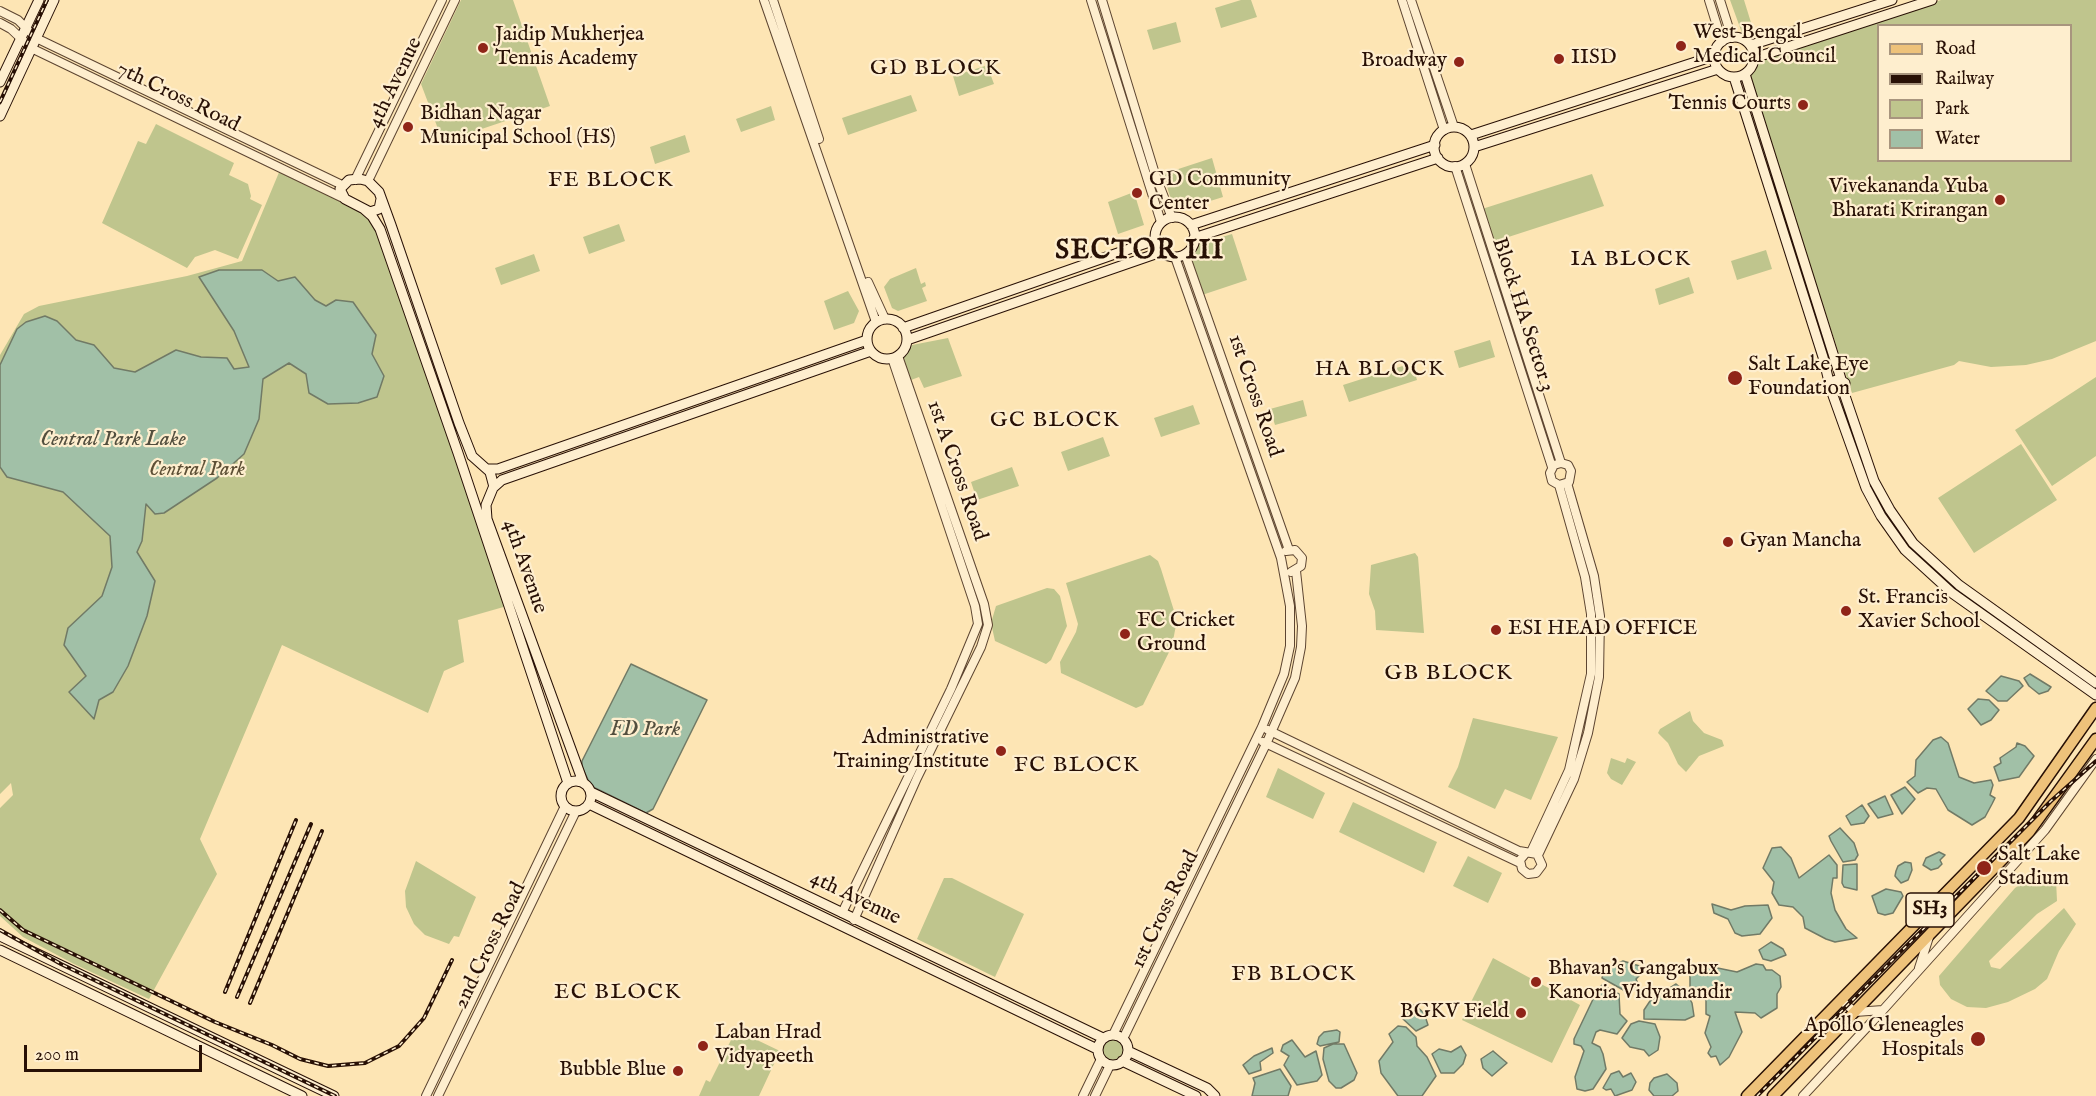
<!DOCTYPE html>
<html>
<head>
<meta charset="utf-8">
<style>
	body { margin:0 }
	#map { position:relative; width:2096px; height:1096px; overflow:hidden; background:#fde5b4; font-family:"IM FELL English",serif }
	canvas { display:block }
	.legend { position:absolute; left:1877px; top:24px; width:195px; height:138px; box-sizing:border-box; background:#feeece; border:2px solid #a8957e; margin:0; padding:8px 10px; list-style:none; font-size:18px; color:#281005 }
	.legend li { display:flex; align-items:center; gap:12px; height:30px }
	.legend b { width:30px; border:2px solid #a8957e }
	.scale { position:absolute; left:24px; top:1045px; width:178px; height:27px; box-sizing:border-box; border:3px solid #281005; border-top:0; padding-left:8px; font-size:18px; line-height:21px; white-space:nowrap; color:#281005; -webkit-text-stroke:4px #feeece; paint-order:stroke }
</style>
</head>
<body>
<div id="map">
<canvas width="2096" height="1096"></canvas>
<ul class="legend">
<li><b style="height:8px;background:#eec27a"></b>Road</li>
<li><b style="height:8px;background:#281005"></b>Railway</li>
<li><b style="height:16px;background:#bfc58d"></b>Park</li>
<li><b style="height:16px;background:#a1c0a7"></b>Water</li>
</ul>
<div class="scale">200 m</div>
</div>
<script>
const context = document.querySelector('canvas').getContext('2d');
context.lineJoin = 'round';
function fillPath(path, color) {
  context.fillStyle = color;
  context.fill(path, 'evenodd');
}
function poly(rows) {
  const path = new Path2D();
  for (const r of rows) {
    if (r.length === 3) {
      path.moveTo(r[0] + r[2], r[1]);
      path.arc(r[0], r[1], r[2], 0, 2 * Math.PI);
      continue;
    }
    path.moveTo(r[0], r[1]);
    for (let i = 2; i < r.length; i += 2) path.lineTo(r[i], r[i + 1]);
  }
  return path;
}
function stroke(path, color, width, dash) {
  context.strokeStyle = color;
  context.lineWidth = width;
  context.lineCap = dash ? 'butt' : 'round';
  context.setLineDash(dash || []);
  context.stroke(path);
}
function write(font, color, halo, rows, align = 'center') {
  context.font = font + ' "IM FELL English",serif';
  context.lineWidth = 4.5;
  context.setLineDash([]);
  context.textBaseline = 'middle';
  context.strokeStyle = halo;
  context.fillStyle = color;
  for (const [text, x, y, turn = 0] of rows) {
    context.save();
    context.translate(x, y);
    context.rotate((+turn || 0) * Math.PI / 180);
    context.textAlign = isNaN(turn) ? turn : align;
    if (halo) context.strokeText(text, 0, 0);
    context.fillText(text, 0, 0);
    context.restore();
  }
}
fillPath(poly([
	[461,0,513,0,550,106,443,142,421,84],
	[1241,0,1251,0,1257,17,1221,28,1215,8],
	[1730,0,1744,0,1753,29,1742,33],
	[1941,0,2096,0,2096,341,2052,359,2026,365,1991,367,1959,361,1954,365,1852,393,1747,76,1756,59],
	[1878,26,2070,26,2070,160,1878,160],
	[1176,22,1181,42,1153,50,1147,30],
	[985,66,987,76,991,76,994,84,959,96,953,76],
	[911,95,917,111,848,135,842,118],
	[771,106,775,120,741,132,736,119],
	[156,124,234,163,229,175,248,184,251,196,250,199,262,205,238,259,215,250,195,257,187,268,102,223,138,141,146,144],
	[685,135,690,152,655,164,650,147],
	[1212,158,1223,197,1175,212,1163,174],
	[280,170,361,210,372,219,507,606,458,620,464,662,444,671,428,713,282,645,200,839,217,874,149,999,74,964,23,937,0,916,0,808,13,795,11,783,0,794,0,355,24,314,39,306,187,276,242,261],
	[1592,174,1604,206,1493,242,1482,209],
	[1134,192,1144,225,1118,234,1108,202],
	[619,224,625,241,589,254,583,237],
	[1232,234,1247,280,1202,295,1189,256,1199,244],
	[1766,250,1772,269,1737,280,1731,261],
	[534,254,540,271,501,285,495,268],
	[916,268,921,284,925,282,926,286,922,288,927,301,898,311,892,308,884,287,890,279],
	[1689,277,1694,293,1659,305,1655,289],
	[848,291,859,311,854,323,834,330,824,301],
	[948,338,962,376,924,388,919,377,911,380,903,358,912,345],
	[1490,340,1495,357,1459,368,1454,351],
	[1412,363,1417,380,1349,402,1343,385],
	[2096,377,2096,456,2052,486,2015,430],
	[1303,400,1307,416,1275,425,1270,409],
	[1193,405,1200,424,1161,437,1154,418],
	[1103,437,1110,456,1068,471,1061,452],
	[2021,444,2057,500,1974,553,1938,498],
	[1012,467,1019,486,977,500,971,482],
	[1415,553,1418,557,1424,633,1376,630,1375,611,1369,594,1371,565],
	[1150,555,1158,561,1161,569,1175,614,1176,625,1172,646,1143,705,1136,708,1061,673,1060,662,1076,632,1078,624,1066,583],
	[1047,588,1054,589,1060,596,1067,626,1051,660,1046,664,995,641,991,623,996,606],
	[1690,711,1693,721,1704,733,1722,740,1724,746,1699,756,1686,772,1678,764,1668,743,1658,733,1660,729],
	[1473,718,1558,737,1531,800,1505,789,1495,809,1448,787,1458,767],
	[1611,758,1625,763,1627,758,1636,762,1622,785,1611,779,1607,773],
	[1278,768,1325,793,1313,819,1266,797],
	[1353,802,1437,842,1424,873,1339,832],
	[1468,856,1502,873,1488,903,1453,886],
	[416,861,476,897,459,937,454,936,449,944,425,935,414,924,406,907,405,891],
	[944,878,952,878,1024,914,995,977,917,939],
	[2044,878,2056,880,2057,901,2037,914,1989,961,1991,967,2000,969,2064,908,2076,924,2059,951,2047,979,2035,989,2008,1002,1986,1008,1967,1007,1951,999,1940,985,1939,976,2015,888,2027,880],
	[1493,958,1580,1005,1552,1063,1462,1020],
	[736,1030,780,1051,759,1096,699,1096,706,1080,710,1082],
	[1113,1050,11]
]), '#bfc58d');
const water = poly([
	[219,270,262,270,278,281,295,277,315,300,326,306,336,300,353,302,376,335,372,354,384,376,377,397,358,403,328,404,309,393,306,374,289,363,263,379,259,419,244,454,217,478,164,513,155,514,146,504,142,541,137,552,155,581,147,616,128,666,113,692,99,700,94,719,69,692,86,676,64,645,68,628,102,596,112,567,110,536,63,492,7,477,0,467,0,365,17,329,26,322,45,316,57,321,76,340,94,345,114,368,135,372,176,350,201,357,227,358,234,369,249,367,234,331,199,277,219,270],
	[631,664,707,700,653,809,646,813,591,786,582,767,582,761,631,664],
	[2030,674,2051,687,2048,691,2039,694,2029,686,2024,678,2030,674],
	[2001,676,2019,681,2023,686,2007,701,1998,701,1986,691,2001,676],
	[1978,699,1989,700,1999,710,1991,720,1981,725,1968,709,1978,699],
	[1941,737,1948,743,1959,777,1974,783,1991,780,1993,785,1990,795,1995,798,1992,804,1985,817,1972,825,1948,810,1936,789,1927,788,1918,793,1907,782,1915,776,1916,760,1933,740,1941,737],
	[2017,743,2025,746,2034,756,2019,777,1999,781,1994,767,2001,763,2000,758,2016,747,2017,743],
	[1905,787,1915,799,1902,814,1891,795,1905,787],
	[1885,796,1893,814,1878,818,1868,804,1885,796],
	[1862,805,1869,816,1864,823,1851,825,1846,816,1862,805],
	[1840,828,1854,843,1858,855,1855,860,1843,862,1831,841,1829,836,1840,828],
	[1781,847,1791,858,1799,878,1829,855,1837,865,1837,878,1833,878,1831,893,1835,910,1846,929,1857,938,1835,942,1826,939,1805,928,1803,917,1793,907,1779,905,1772,893,1774,882,1763,868,1772,848,1781,847],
	[1939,852,1945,855,1940,860,1942,864,1938,868,1931,870,1923,865,1926,858,1939,852],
	[1905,862,1911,863,1912,870,1908,880,1901,883,1895,876,1896,871,1898,866,1905,862],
	[1857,864,1857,890,1844,887,1842,883,1843,865,1857,864],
	[1886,889,1901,892,1903,896,1893,913,1885,915,1878,913,1872,896,1886,889],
	[1712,904,1731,910,1745,906,1768,905,1772,918,1760,934,1742,936,1735,933,1728,919,1714,913,1712,904],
	[1771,942,1783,949,1786,955,1771,961,1763,959,1759,950,1771,942],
	[1623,961,1643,967,1642,973,1636,979,1639,986,1635,989,1627,992,1602,978,1604,970,1623,961],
	[1698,964,1737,972,1756,964,1763,965,1766,970,1772,970,1780,976,1781,987,1777,994,1777,1008,1761,1018,1755,1013,1735,1012,1742,1032,1729,1057,1720,1065,1716,1056,1711,1057,1708,1053,1711,1047,1705,1033,1710,1016,1706,1014,1706,1001,1700,988,1690,987,1690,974,1686,969,1688,965,1694,967,1698,964],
	[1676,984,1686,992,1692,1003,1694,1016,1685,1020,1644,1019,1644,1010,1650,1001,1676,984],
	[1602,985,1619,994,1620,1014,1627,1021,1617,1034,1600,1030,1596,1032,1592,1043,1600,1047,1603,1054,1606,1069,1593,1089,1585,1091,1577,1089,1575,1077,1584,1051,1581,1046,1574,1044,1574,1039,1596,993,1602,985],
	[1411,1005,1415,1005,1424,1013,1428,1025,1416,1031,1403,1019,1404,1012,1411,1005],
	[1639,1021,1655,1024,1660,1037,1658,1050,1649,1056,1644,1050,1630,1047,1622,1038,1631,1024,1639,1021],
	[1398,1026,1406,1027,1416,1037,1417,1046,1427,1057,1436,1076,1422,1096,1398,1096,1381,1073,1379,1061,1393,1042,1389,1034,1398,1026],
	[1337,1030,1340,1032,1339,1042,1320,1046,1317,1044,1319,1037,1324,1032,1337,1030],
	[1292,1040,1305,1057,1316,1051,1322,1075,1317,1081,1297,1085,1284,1065,1289,1056,1281,1051,1283,1045,1292,1040],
	[1333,1044,1344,1044,1357,1073,1354,1080,1341,1088,1336,1088,1329,1081,1323,1059,1324,1048,1333,1044],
	[1461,1046,1466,1055,1463,1064,1454,1073,1441,1073,1432,1054,1439,1049,1451,1052,1461,1046],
	[1272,1048,1273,1053,1260,1062,1261,1070,1249,1074,1243,1065,1254,1056,1272,1048],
	[1493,1051,1507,1063,1492,1076,1483,1068,1481,1059,1493,1051],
	[1280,1069,1291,1086,1288,1096,1252,1096,1255,1083,1253,1078,1280,1069],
	[1619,1071,1623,1077,1631,1073,1636,1082,1632,1090,1615,1096,1611,1089,1606,1090,1603,1088,1611,1074,1619,1071],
	[1667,1074,1677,1083,1678,1091,1672,1096,1654,1096,1649,1090,1650,1083,1654,1078,1667,1074]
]);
fillPath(water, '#a1c0a7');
stroke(water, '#717a66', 1.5);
const tertiary = poly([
	[764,0,876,322],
	[773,0,819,139],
	[1091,0,1161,222],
	[1102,0,1155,174,1172,218],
	[1402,0,1444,130],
	[1411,0,1454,127],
	[1709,0,1722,42],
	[1720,0,1732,38],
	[0,11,18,20,36,38,342,185],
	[0,23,11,29,31,48,345,199],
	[1465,164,1561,463,1568,465,1571,471,1569,482,1559,485,1552,481,1550,473,1554,465,1561,463],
	[1455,166,1552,467],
	[355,180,442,0],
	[368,181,455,0],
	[1185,254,1289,550],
	[868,282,885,319],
	[1286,551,1295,550,1302,558,1301,566,1291,572],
	[1268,730,1519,851,1537,854,1542,865,1536,873,1528,874,1522,869,1520,860,1525,854],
	[1263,742,1520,863],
	[1531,852,1569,770,1591,674,1591,614,1585,577,1559,485],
	[1538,855,1574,779,1588,733,1599,677,1600,616,1594,576,1567,483],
	[842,913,951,689,978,624,975,606,892,358],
	[854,920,917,778,981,647,988,625,984,604,898,356],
	[1919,968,1929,937],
	[1842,1001,1855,1012,1883,1010,2045,830,2096,759],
	[1113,1035,1262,727,1284,674,1290,646,1290,606,1281,558,1175,257],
	[1123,1039,1267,742,1295,678,1301,647,1302,626,1296,571],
	[426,1096,565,806],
	[438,1096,576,811],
	[1083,1096,1101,1059],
	[1095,1096,1110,1065],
	[1803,1096,1883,1010]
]);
const secondary = poly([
	[1734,57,20],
	[1751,45,1892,0],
	[1754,58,1932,0],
	[1745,74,1841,379],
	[1734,77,1823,357,1831,390,1866,488,1881,516,1905,550,1952,593,2096,695],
	[0,82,39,0],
	[0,116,54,0],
	[1454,147,20],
	[1471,135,1714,56],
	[1474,147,1718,69],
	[381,199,379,209,370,212,345,199,340,189,349,180,360,179,368,181,379,192,391,225,459,423,472,456,490,472,494,487],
	[364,209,372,216,380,229,458,453,568,783],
	[1175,237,20],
	[1191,225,1435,145],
	[1194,238,1438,158],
	[887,339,20],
	[903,328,1155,240],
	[907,340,1161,252],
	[1831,382,1839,379,1845,383,1844,393,1874,481,1890,510,1913,543,1959,585,2096,683],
	[487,469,498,469,867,340],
	[576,796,15],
	[583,782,487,519,486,505,493,488,502,480,871,351],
	[591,792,1103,1038],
	[589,804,1097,1049],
	[0,936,334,1096],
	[0,950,302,1096],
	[1113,1050,15],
	[1128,1051,1207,1088,1215,1096],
	[1122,1061,1196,1096]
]);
const primary = poly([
	[1747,1096,2019,818,2096,708],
	[1773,1096,2029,832,2096,739]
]);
stroke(tertiary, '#5d4531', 10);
stroke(secondary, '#281005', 11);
stroke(primary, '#281005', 13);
stroke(tertiary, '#feeece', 8);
stroke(secondary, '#feeece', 9);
stroke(primary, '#eec27a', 10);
const rail = poly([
	[0,102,47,0],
	[0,910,23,930,215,1022,272,1045,300,1059,328,1066,365,1063,399,1046,424,1018,452,960],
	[0,930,61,964,335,1096],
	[225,992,296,820],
	[237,997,311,824],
	[250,1003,322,831],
	[1757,1096,2051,801,2096,761]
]);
stroke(rail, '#281005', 4);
stroke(rail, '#feeece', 1.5, [4.5]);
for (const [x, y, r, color] of [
	[1681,46,6,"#8f2418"],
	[483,48,6,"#8f2418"],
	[1559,59,6,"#8f2418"],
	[1459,62,6,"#8f2418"],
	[1803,105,6,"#8f2418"],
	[408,127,6,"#8f2418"],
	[1137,193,6,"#8f2418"],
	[2000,200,6,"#8f2418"],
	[1735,378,8,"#8f2418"],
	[1728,542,6,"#8f2418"],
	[1846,611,6,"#8f2418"],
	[1496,630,6,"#8f2418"],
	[1125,634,6,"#8f2418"],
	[1001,751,6,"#8f2418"],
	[1984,868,8,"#8f2418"],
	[1536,982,6,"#8f2418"],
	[1521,1013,6,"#8f2418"],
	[1978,1039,8,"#8f2418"],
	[703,1046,6,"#8f2418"],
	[678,1071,6,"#8f2418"]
]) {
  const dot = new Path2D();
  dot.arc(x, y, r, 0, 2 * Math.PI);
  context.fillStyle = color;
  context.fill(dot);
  stroke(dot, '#feeece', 2);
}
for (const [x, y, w] of [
	[1930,910,48]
]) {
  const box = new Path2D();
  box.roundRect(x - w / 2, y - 17, w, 34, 4.5);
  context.fillStyle = '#feeece';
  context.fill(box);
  stroke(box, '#281005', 1.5);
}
write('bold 20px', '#281005', null, [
	["SH3",1930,910]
]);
write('21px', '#281005', '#feeece', [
	["West Bengal",1693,34],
	["Medical Council",1693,58],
	["Jaidip Mukherjea",495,36],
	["Tennis Academy",495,60],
	["IISD",1571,59],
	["Broadway",1447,62,"right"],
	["Tennis Courts",1791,105,"right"],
	["Bidhan Nagar",420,115],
	["Municipal School (HS)",420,139],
	["GD Community",1149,181],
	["Center",1149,205],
	["Vivekananda Yuba",1988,188,"right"],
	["Bharati Krirangan",1988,212,"right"],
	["Salt Lake Eye",1748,366],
	["Foundation",1748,390],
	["Gyan Mancha",1740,542],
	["St. Francis",1858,599],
	["Xavier School",1858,623],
	["FC Cricket",1137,622],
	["Ground",1137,646],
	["ESI HEAD OFFICE",1508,630],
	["Administrative",989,739,"right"],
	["Training Institute",989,763,"right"],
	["Salt Lake",1998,856],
	["Stadium",1998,880],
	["Bhavan's Gangabux",1548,970],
	["Kanoria Vidyamandir",1548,994],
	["BGKV Field",1509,1013,"right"],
	["Apollo Gleneagles",1964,1027,"right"],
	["Hospitals",1964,1051,"right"],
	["Laban Hrad",715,1034],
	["Vidyapeeth",715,1058],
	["Bubble Blue",666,1071,"right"]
], 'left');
write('21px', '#281005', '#feeece', [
	["4th Avenue",396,83,-64],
	["7th Cross Road",178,98,26],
	["Block HA Sector 3",1522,315,72],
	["1st Cross Road",1254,396,71],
	["1st A Cross Road",956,471,71],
	["4th Avenue",524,567,71],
	["4th Avenue",855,899,26],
	["1st Cross Road",1166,910,-64],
	["2nd Cross Road",491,946,-64]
]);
write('italic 21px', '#5d4f35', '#feeece', [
	["Central Park",197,471]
]);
context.letterSpacing = '1.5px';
write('22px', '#281005', '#feeece', [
	["GD BLOCK",936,69],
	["FE BLOCK",611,181],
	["IA BLOCK",1631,260],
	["HA BLOCK",1380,370],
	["GC BLOCK",1055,421],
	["GB BLOCK",1449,674],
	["FC BLOCK",1077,766],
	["FB BLOCK",1294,975],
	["EC BLOCK",618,993]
]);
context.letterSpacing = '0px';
write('italic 22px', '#524e3e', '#feeece', [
	["Central Park Lake",113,440],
	["FD Park",645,730]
]);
context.letterSpacing = '1.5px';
write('bold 27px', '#281005', '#feeece', [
	["SECTOR III",1140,252]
]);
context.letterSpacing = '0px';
</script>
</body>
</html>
